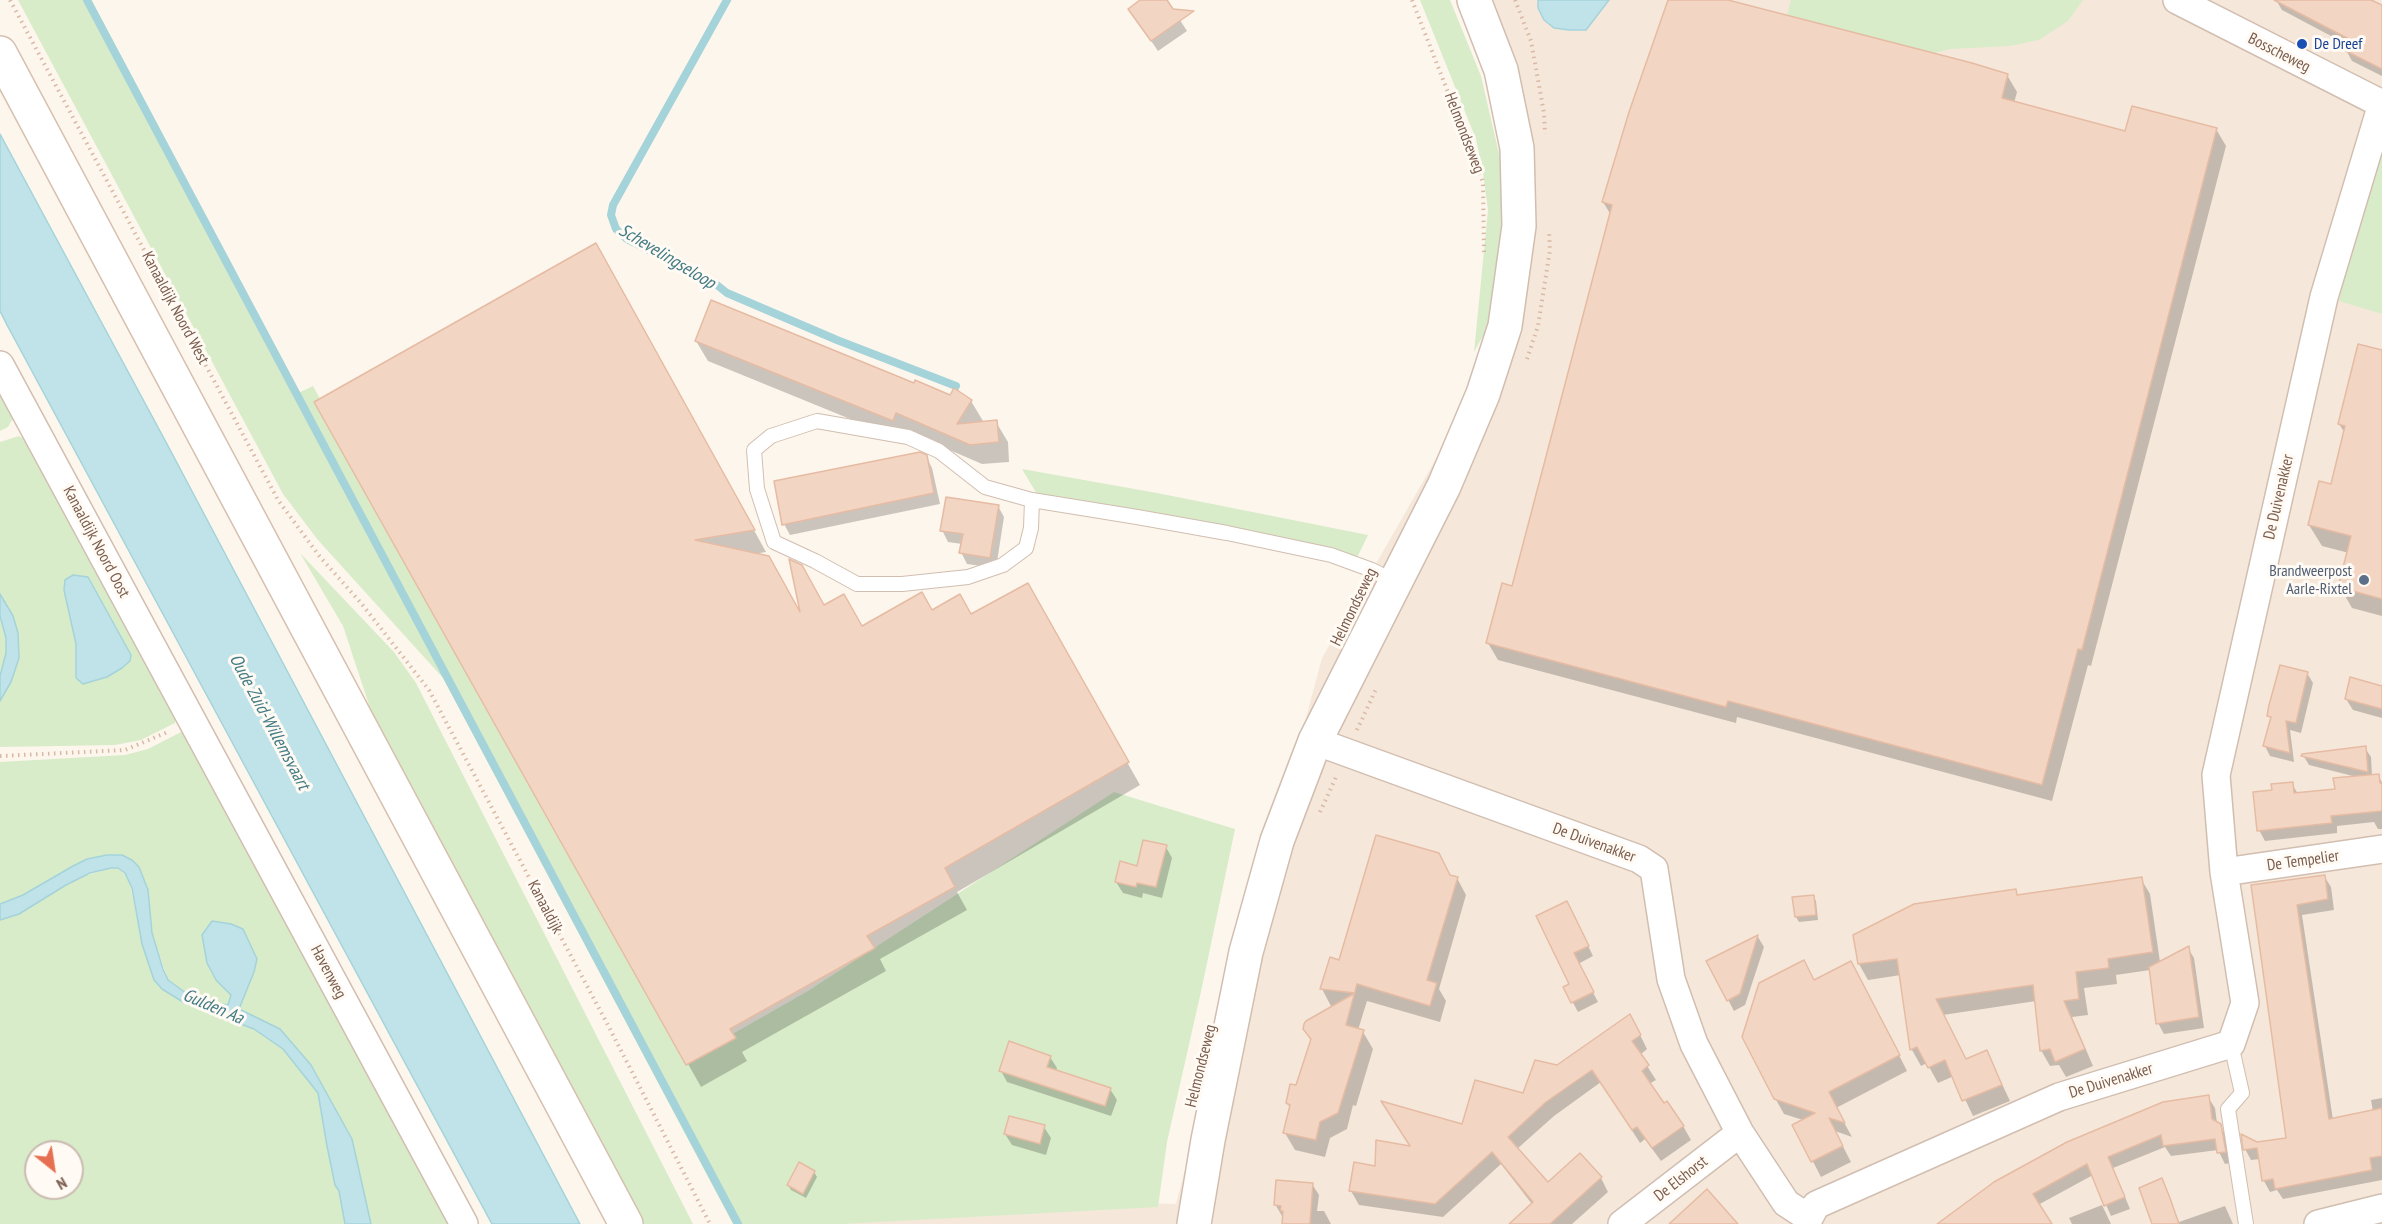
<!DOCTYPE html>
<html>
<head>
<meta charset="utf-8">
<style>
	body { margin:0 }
	#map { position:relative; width:2382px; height:1224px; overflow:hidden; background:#fdf6ec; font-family:"PT Sans Narrow",sans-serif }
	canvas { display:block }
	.north { position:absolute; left:24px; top:1140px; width:60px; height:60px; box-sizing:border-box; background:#fffaf3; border:2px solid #cabbb1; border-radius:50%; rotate:150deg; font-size:16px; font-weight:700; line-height:24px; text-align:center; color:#7a5c4d }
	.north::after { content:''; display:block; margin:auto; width:21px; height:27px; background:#e76f51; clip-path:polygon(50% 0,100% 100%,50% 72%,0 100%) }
</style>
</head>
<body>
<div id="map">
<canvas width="2382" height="1224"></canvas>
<div class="north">N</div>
</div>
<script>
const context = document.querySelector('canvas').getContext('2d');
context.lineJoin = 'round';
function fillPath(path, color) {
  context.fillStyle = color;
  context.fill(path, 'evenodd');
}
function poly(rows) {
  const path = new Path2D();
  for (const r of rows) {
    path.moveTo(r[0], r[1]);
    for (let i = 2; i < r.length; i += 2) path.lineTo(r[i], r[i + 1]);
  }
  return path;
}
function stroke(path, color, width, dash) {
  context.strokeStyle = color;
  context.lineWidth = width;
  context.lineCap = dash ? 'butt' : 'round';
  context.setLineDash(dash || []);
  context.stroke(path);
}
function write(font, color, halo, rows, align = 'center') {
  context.font = font + ' "PT Sans Narrow",sans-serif';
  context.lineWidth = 6;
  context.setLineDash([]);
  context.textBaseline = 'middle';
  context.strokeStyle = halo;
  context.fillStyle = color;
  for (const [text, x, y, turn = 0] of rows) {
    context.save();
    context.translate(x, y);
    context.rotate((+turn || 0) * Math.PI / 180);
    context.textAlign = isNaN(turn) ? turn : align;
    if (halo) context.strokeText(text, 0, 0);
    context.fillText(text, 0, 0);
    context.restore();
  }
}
fillPath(poly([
	[1490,0,2382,0,2382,1224,806,1224,795,1194,1176,1204,1322,658,1480,382,1528,216]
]), '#f5e8da');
fillPath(poly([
	[18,0,83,0,294,395,313,386,687,1060,808,991,1114,792,1235,829,1202,987,1167,1142,1158,1207,841,1224,733,1224,443,678,318,540,283,494],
	[1420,0,1450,0,1481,76,1500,158,1503,197,1501,246,1489,325,1474,352,1488,210,1483,173,1476,139],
	[1791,0,2083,0,2068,21,2039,40,2010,46,1950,49,1919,57,1785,24],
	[2382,120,2382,314,2339,301],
	[0,389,15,415,8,427,0,431],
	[19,436,33,445,177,714,175,723,141,740,115,745,0,747,0,701,11,682,18,633,13,616,0,594,0,442],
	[73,575,82,577,130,661,107,677,76,678,76,644,64,590],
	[1022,469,1157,493,1368,535,1355,562,1044,506],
	[300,553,394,652,416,683,693,1224,640,1224,378,732,343,626],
	[0,616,6,638,6,653,0,676],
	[181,732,191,735,449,1224,371,1224,352,1139,311,1065,280,1029,239,1009,254,972,202,935,207,963,216,980,232,995,228,1005,206,1002,186,993,168,980,152,933,148,890,139,867,73,866,23,895,0,904,0,762,125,755,148,749],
	[111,868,118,868,129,878,142,944,183,1002,254,1029,283,1049,318,1093,327,1146,335,1185,339,1191,345,1224,0,1224,0,920,19,914,78,878],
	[36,1152,72,1152,72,1188,36,1188]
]), '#d8ecc9');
const water = poly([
	[1538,0,1609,0,1586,30,1569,30,1554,28,1544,20,1538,8,1538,0],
	[0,134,167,444,580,1224,492,1224,7,325,0,311,0,134],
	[73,575,88,577,131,655,130,661,122,668,107,677,83,684,76,678,76,644,64,590,65,580,73,575],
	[0,594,13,616,18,633,19,658,11,682,0,701,0,676,6,653,6,638,0,616,0,594],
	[107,855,122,855,132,860,139,867,148,890,152,933,163,969,168,980,186,993,206,1002,228,1005,231,995,216,980,207,963,202,935,212,921,231,924,243,929,257,959,254,972,239,1009,280,1029,311,1065,352,1139,371,1224,345,1224,339,1191,335,1185,327,1146,318,1093,283,1049,254,1029,183,1002,162,989,154,980,142,944,132,888,125,873,118,868,111,868,90,873,66,885,19,914,0,920,0,904,23,895,73,866,87,859,107,855]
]);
fillPath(water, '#bfe3e8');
stroke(water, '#a5d3da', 1.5);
fillPath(poly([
	[1143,0,1167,0,1187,31,1158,51,1137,20],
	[1669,0,1722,0,2007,75,2017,92,2014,103,2126,132,2216,129,2226,146,2091,666,2088,665,2052,801,1737,717,1736,723,1498,660,1488,643,1514,588,1611,215,1603,202],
	[2276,0,2373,0,2382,7,2382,76,2352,61,2346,50,2348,45,2282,10],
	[609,267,766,552,754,554,802,617,824,607,862,628,932,612,971,616,1027,585,1140,785,957,892,967,910,880,959,886,971,742,1052,747,1061,701,1087,316,402],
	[696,341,915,385,971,401,983,421,981,423,996,422,1008,442,1009,462,982,464,908,432,904,441,708,361],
	[2382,352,2382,616,2352,608,2340,587,2349,553,2322,546,2309,525,2332,485,2345,433,2339,424],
	[926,456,932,468,940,504,790,535,784,524],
	[998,506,1004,517,996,568,967,564,961,552,962,544,948,542,942,530],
	[2307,673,2313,683,2301,733,2290,730,2294,762,2270,756,2265,746,2271,720,2269,716],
	[2382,687,2382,718,2353,710,2346,699],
	[2365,748,2371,757,2372,776,2378,776,2382,782,2382,829,2378,829,2374,822,2337,826,2337,833,2265,841,2259,830,2273,792,2292,784,2298,794,2336,791,2357,777,2309,765,2303,755],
	[1166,847,1172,858,1162,898,1143,893,1142,898,1123,893,1116,882],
	[1450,876,1457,878,1466,895,1439,989,1446,1001,1440,1022,1367,1001,1358,1030,1363,1032,1373,1049,1356,1106,1353,1105,1347,1129,1330,1138,1325,1157,1295,1150,1285,1133,1291,1109,1287,1103,1298,1087,1311,1041,1305,1029,1332,1008,1322,989,1340,962],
	[2324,876,2331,887,2334,910,2302,915,2333,1120,2373,1112,2371,1100,2382,1098,2382,1180,2283,1199,2277,1190,2270,1192,2264,1181,2260,1159,2251,1160,2245,1149,2256,1144,2288,1139,2252,887],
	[2141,879,2150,894,2160,962,2188,948,2194,958,2204,1028,2164,1034,2158,1023,2150,970,2116,975,2117,984,2084,988,2088,1015,2072,1017,2093,1066,2066,1077,2059,1065,2050,1066,2041,1050,2036,1001,1943,1015,1966,1061,1987,1052,2010,1101,1973,1116,1954,1076,1938,1083,1927,1063,1921,1066,1912,1050,1901,975,1868,980,1859,964,1855,936,2015,891,2018,896],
	[1813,896,1816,901,1818,920,1799,922,1796,917],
	[1572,913,1593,956,1578,964,1598,1002,1578,1012,1565,988,1571,984],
	[1758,937,1764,947,1745,1005,1734,1011,1708,961],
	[1860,978,1907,1071,1836,1108,1852,1137,1835,1131,1851,1162,1821,1177,1794,1125,1803,1120,1784,1114,1775,1098,1814,981],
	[1637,1029,1647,1049,1640,1055,1656,1080,1649,1084,1683,1126,1691,1140,1661,1161,1645,1139,1640,1143,1601,1082,1554,1116,1517,1149,1548,1184,1601,1178,1608,1192,1572,1224,1511,1224,1532,1204,1501,1164,1443,1217,1359,1205,1351,1191,1377,1167,1412,1148,1463,1126,1523,1095,1557,1067],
	[1050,1057,1057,1068,1056,1071,1110,1089,1117,1100,1111,1116,1007,1082,1001,1071],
	[2208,1097,2215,1108,2217,1123,2227,1136,2231,1163,2225,1164,2218,1150,2171,1156,2165,1147,2113,1168,2130,1209,2111,1216,2093,1175,2038,1205,2032,1224,1939,1224],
	[1044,1127,1051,1138,1046,1155,1012,1145,1005,1134],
	[814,1172,817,1177,806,1198,791,1190,788,1185],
	[2161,1180,2179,1222,2225,1206,2233,1224,2153,1224],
	[1312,1184,1319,1195,1317,1211,1324,1211,1331,1224,1284,1224,1284,1216,1282,1216,1275,1204],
	[2102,1205,2111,1224,2072,1224,2069,1218]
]), '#0003');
stroke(poly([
	[87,0,738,1224],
	[727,0,613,205,611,215,616,229,627,239,717,285,727,293,837,340,956,386]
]), '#a5d3da', 8);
const building = poly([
	[1140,0,1167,0,1173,9,1194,11,1151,41,1128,9,1140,0],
	[1668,0,1728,0,1972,63,2008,74,2002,98,2125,131,2132,106,2217,128,2082,650,2078,649,2042,785,1728,701,1726,707,1486,643,1502,583,1512,586,1612,205,1602,202,1629,112,1668,0],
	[2274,0,2371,0,2382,5,2382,69,2344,50,2349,39,2274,0],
	[596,243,755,530,695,540,769,556,800,612,789,559,802,565,824,605,844,594,862,626,922,592,932,610,960,594,971,614,1028,583,1129,762,945,868,955,887,867,936,875,948,730,1029,736,1038,686,1065,314,402,596,243],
	[711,300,914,383,915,380,950,395,954,388,972,400,957,424,997,420,999,442,970,445,896,413,893,421,695,341,711,300],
	[2358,344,2382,350,2382,599,2338,587,2351,536,2308,525,2319,481,2331,484,2345,426,2338,424,2358,344],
	[920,452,927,455,934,493,782,525,774,481,920,452],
	[946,497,999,505,990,558,959,553,963,534,940,531,946,497],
	[2280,665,2308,672,2296,723,2286,721,2290,753,2263,746,2271,717,2267,716,2269,705,2280,665],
	[2350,677,2382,686,2382,709,2345,699,2350,677],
	[2366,746,2368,772,2301,756,2302,754,2366,746],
	[2379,774,2380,783,2382,783,2382,811,2331,816,2332,823,2257,831,2253,792,2272,790,2271,784,2293,782,2294,793,2335,789,2333,778,2379,774],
	[1376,835,1439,853,1450,875,1458,877,1427,980,1437,983,1430,1006,1357,984,1346,1025,1364,1030,1338,1113,1320,1122,1316,1140,1283,1133,1290,1105,1286,1103,1290,1084,1296,1085,1311,1039,1303,1029,1304,1024,1306,1021,1355,993,1320,989,1330,957,1339,960,1376,835],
	[1143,840,1167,845,1156,887,1137,883,1136,887,1115,882,1120,861,1137,866,1143,840],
	[2325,875,2328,899,2297,905,2329,1119,2382,1108,2382,1156,2370,1158,2372,1170,2275,1189,2273,1179,2262,1181,2257,1148,2243,1150,2241,1134,2257,1142,2286,1138,2251,885,2325,875],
	[2142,877,2153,952,2108,959,2109,968,2076,972,2079,999,2064,1001,2085,1049,2055,1062,2050,1049,2040,1051,2033,985,1936,999,1966,1059,1987,1050,2002,1085,1962,1101,1945,1060,1928,1068,1917,1047,1910,1050,1897,959,1858,964,1853,935,1914,904,2016,889,2017,895,2142,877],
	[1814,895,1816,915,1795,917,1792,897,1814,895],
	[1567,901,1589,946,1574,953,1594,992,1571,1003,1563,987,1569,984,1536,916,1567,901],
	[1758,935,1740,994,1727,1001,1706,961,1758,935],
	[2189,946,2199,1017,2156,1024,2149,967,2189,946],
	[1804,960,1814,980,1851,961,1900,1055,1829,1092,1845,1123,1829,1118,1843,1146,1811,1162,1792,1125,1815,1113,1774,1099,1742,1037,1759,983,1804,960],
	[1630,1014,1641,1035,1632,1041,1649,1065,1642,1071,1664,1103,1667,1101,1684,1126,1652,1148,1637,1127,1632,1130,1592,1070,1546,1102,1508,1137,1548,1182,1580,1153,1602,1177,1550,1224,1509,1224,1533,1202,1492,1152,1435,1204,1349,1191,1354,1162,1375,1166,1376,1140,1410,1146,1381,1101,1462,1124,1475,1080,1523,1093,1535,1060,1557,1065,1630,1014],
	[1009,1041,1051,1056,1047,1067,1111,1088,1105,1106,999,1071,1009,1041],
	[2209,1095,2212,1119,2221,1124,2226,1152,2217,1153,2215,1139,2163,1146,2161,1135,2108,1157,2125,1197,2104,1206,2087,1164,2033,1194,2052,1224,1937,1224,1994,1182,2067,1142,2163,1102,2209,1095],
	[1009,1116,1045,1125,1040,1144,1004,1134,1009,1116],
	[799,1162,815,1171,803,1194,787,1185,799,1162],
	[2162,1178,2170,1198,2179,1224,2152,1224,2139,1188,2162,1178],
	[1276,1180,1313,1183,1310,1224,1282,1224,1283,1211,1280,1211,1281,1206,1274,1205,1276,1180],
	[1707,1189,1738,1224,1669,1224,1707,1189]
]);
fillPath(building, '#f3d5c3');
stroke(building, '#e6bba3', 1.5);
const service = poly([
	[1032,500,1031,528,1026,548,1003,565,968,577,902,584,857,584,815,561,774,542,757,489,754,450,771,436,817,421,908,437,939,451,985,487,1028,499,1032,500,1137,517,1227,533,1331,555,1372,570,1395,582],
	[2231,1044,2242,1093,2228,1109,2246,1224]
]);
const minor = poly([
	[2177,0,2382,104],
	[0,365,464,1224],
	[1315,741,1639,859,1654,869,1671,979,1694,1044,1740,1133,1786,1203,1809,1218,1816,1205,2059,1097,2231,1044,2245,1003,2224,872,2216,775,2324,297,2382,104],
	[2224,872,2382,849],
	[1622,1224,1740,1133],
	[2318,1224,2382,1208]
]);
const tertiary = poly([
	[1194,1224,1208,1140,1246,952,1277,841,1315,741,1444,486,1483,394,1505,326,1519,226,1517,148,1501,70,1474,0]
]);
const secondary = poly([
	[0,53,626,1224]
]);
stroke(service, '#d1beb0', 16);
stroke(minor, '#d1beb0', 30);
stroke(tertiary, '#d1beb0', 36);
stroke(secondary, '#d6c0b0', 36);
stroke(poly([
	[10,0,278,500,320,557,361,603,429,690,610,1029,710,1224],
	[1412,0,1483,182,1484,253],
	[1515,0,1531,41,1544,113,1545,134],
	[1527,359,1538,326,1550,250,1549,231],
	[1357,730,1377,687],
	[0,756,125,750,170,731],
	[1320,812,1337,775]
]), '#d9b8a5', 4, [1.5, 4.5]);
stroke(service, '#fff', 14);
stroke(minor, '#fff', 27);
stroke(tertiary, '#fff', 33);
stroke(secondary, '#fff', 33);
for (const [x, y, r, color] of [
	[2302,44,6,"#1a4fb4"],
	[2364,580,6,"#5c6f8a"]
]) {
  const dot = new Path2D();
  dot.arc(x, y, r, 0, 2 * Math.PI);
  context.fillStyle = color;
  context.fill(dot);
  stroke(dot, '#fffaf3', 2);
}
write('16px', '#164399', '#fffaf3', [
	["De Dreef",2314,44]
], 'left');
write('16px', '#7a5c4d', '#fffaf3', [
	["Bosscheweg",2279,53,27],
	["Helmondseweg",1464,133,69],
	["Kanaaldijk Noord West",175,308,62],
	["De Duivenakker",2279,497,-77],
	["Kanaaldijk Noord Oost",96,542,62],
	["Helmondseweg",1354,607,-64],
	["De Duivenakker",1594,843,20],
	["De Tempelier",2303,861,-8],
	["Kanaaldijk",545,907,62],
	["Havenweg",328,972,62],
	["Helmondseweg",1201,1066,-76],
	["De Duivenakker",2111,1081,-17],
	["De Elshorst",1681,1179,-38]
]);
write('16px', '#4e5e75', '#fffaf3', [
	["Brandweerpost",2352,571],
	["Aarle-Rixtel",2352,589]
], 'right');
write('italic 18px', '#437c86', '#fffaf3', [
	["Schevelingseloop",667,257,31],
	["Oude Zuid-Willemsvaart",269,722,62],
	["Gulden Aa",213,1007,23]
]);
</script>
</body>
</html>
